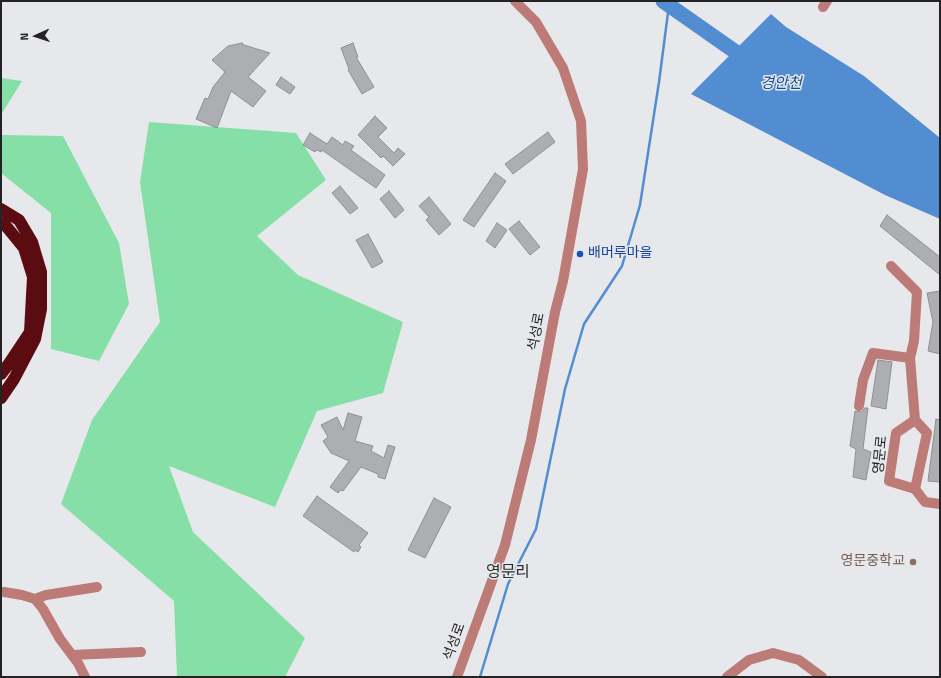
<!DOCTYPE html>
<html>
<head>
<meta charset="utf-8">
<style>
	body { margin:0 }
	#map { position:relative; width:941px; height:678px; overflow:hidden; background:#e7e8ec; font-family:"Titillium Web",sans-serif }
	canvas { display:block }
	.frame { position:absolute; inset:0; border:2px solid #232325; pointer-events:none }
	.north { position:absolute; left:16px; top:16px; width:40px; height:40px; -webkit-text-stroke:3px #e7e8ec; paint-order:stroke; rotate:267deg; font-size:11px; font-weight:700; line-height:16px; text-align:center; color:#232325 }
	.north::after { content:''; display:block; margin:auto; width:14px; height:18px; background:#232325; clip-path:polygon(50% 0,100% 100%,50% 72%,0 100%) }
</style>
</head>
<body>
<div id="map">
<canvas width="941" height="678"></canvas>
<div class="frame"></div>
<div class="north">N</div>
</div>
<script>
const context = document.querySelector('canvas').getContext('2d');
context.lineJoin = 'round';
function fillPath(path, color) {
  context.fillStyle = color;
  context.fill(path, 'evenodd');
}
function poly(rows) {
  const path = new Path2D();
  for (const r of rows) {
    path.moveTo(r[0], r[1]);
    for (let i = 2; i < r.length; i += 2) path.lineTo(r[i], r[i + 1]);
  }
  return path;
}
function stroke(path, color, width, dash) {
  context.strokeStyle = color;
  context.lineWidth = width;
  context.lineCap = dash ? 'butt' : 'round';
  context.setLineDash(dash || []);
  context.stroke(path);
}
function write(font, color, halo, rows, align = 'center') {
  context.font = font + ' "Titillium Web","Noto Sans KR",sans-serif';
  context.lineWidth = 3;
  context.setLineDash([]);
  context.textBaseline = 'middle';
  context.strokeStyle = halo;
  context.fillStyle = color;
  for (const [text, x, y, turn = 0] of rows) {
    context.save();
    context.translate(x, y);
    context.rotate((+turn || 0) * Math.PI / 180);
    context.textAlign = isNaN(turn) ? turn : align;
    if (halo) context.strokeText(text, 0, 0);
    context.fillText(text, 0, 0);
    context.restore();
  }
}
fillPath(poly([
	[1,78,22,81,1,115],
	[149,122,296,133,326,180,257,236,298,275,403,322,383,393,317,411,275,507,169,466,193,532,305,638,285,677,177,677,174,601,61,504,92,420,160,322,140,182],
	[1,135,63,136,119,243,129,304,99,361,51,349,51,213,1,173]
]), '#86dfa7');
fillPath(poly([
	[771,14,786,27,864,76,940,138,940,219,885,195,691,94]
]), '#528dd2');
stroke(poly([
	[480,677,508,584,536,529,565,389,584,324,622,266,640,205,659,82,669,5]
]), '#528dd2', 2.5);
stroke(poly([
	[663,1,750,62]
]), '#528dd2', 15);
const building = poly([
	[242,43,244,45,270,53,248,77,266,91,253,107,231,91,217,128,196,119,205,98,208,99,213,87,225,72,212,60,228,46,242,43],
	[353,43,358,57,356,57,374,87,362,94,348,70,349,69,341,48,353,43],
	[281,77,295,87,290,94,276,85,281,77],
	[375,116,387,128,378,137,394,153,398,148,405,154,393,166,383,156,381,158,358,135,375,116],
	[548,132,555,142,513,174,505,164,548,132],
	[310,133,327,144,332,137,343,145,345,141,354,146,351,150,385,175,376,188,322,150,321,152,317,150,315,152,303,145,310,133],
	[495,173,506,181,474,227,463,220,495,173],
	[340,186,358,208,350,214,332,193,340,186],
	[389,191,404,210,395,218,380,199,389,191],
	[429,197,451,224,439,235,426,220,429,217,419,206,429,197],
	[887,215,940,257,940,275,880,226,887,215],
	[519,221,540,247,530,255,509,229,519,221],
	[497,223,507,230,495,248,486,241,497,223],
	[368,234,383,262,372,268,356,240,368,234],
	[940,291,940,354,928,351,933,322,927,293,940,291],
	[878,360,892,362,886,409,871,406,878,360],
	[865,408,868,408,863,449,871,452,866,480,853,477,856,449,850,446,855,411,861,412,865,408],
	[348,413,362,417,355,441,373,446,371,451,384,458,388,445,395,447,385,479,378,477,378,474,361,467,343,491,341,490,338,493,330,487,349,461,331,453,323,441,328,437,321,425,337,417,343,430,348,413],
	[936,419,940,420,940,482,928,481,936,419],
	[317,496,368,533,359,545,361,547,358,552,355,550,354,552,303,516,317,496],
	[434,498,451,507,425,558,408,550,434,498]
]);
fillPath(building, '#acaeb1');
stroke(building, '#8f9094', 1);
stroke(poly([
	[823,7,827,1],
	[891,266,917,292,914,341,910,358,915,420],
	[859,406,863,380,873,353,910,358],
	[915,489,927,433,915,420,896,433,889,481,915,489,925,502,940,504],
	[4,592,22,595,35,599,43,609,60,639,78,663,85,677],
	[35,599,46,595,97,587],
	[72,655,141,652],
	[457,677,505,545,531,440,555,312,563,281,583,169,581,121,563,68,536,22,515,1],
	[727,677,749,660,773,653,799,660,822,677]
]), '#bc7b76', 10);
stroke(poly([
	[1,209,19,220,32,242,41,272,41,309,35,339,14,379,1,398],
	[1,223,6,226,24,248,33,277,30,332,8,365,1,374]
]), '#5a0c10', 12);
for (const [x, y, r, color] of [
	[580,254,4,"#1a4fb4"],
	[913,562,4,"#8d6e63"]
]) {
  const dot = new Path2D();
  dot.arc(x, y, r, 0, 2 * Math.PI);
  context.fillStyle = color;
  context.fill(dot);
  stroke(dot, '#e7e8ec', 1.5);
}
write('14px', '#164399', '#e7e8ec', [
	["배머루마을",588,254]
], 'left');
write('14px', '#232325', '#e7e8ec', [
	["석성로",537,332,-79],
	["영문로",881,455,-84],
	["석성로",455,642,-70]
]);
write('14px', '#785e54', '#e7e8ec', [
	["영문중학교",905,562]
], 'right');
write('italic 15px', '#135090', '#e7e8ec', [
	["경안천",781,84]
]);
write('16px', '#2d2e30', '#e7e8ec', [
	["영문리",508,573]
]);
</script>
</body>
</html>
